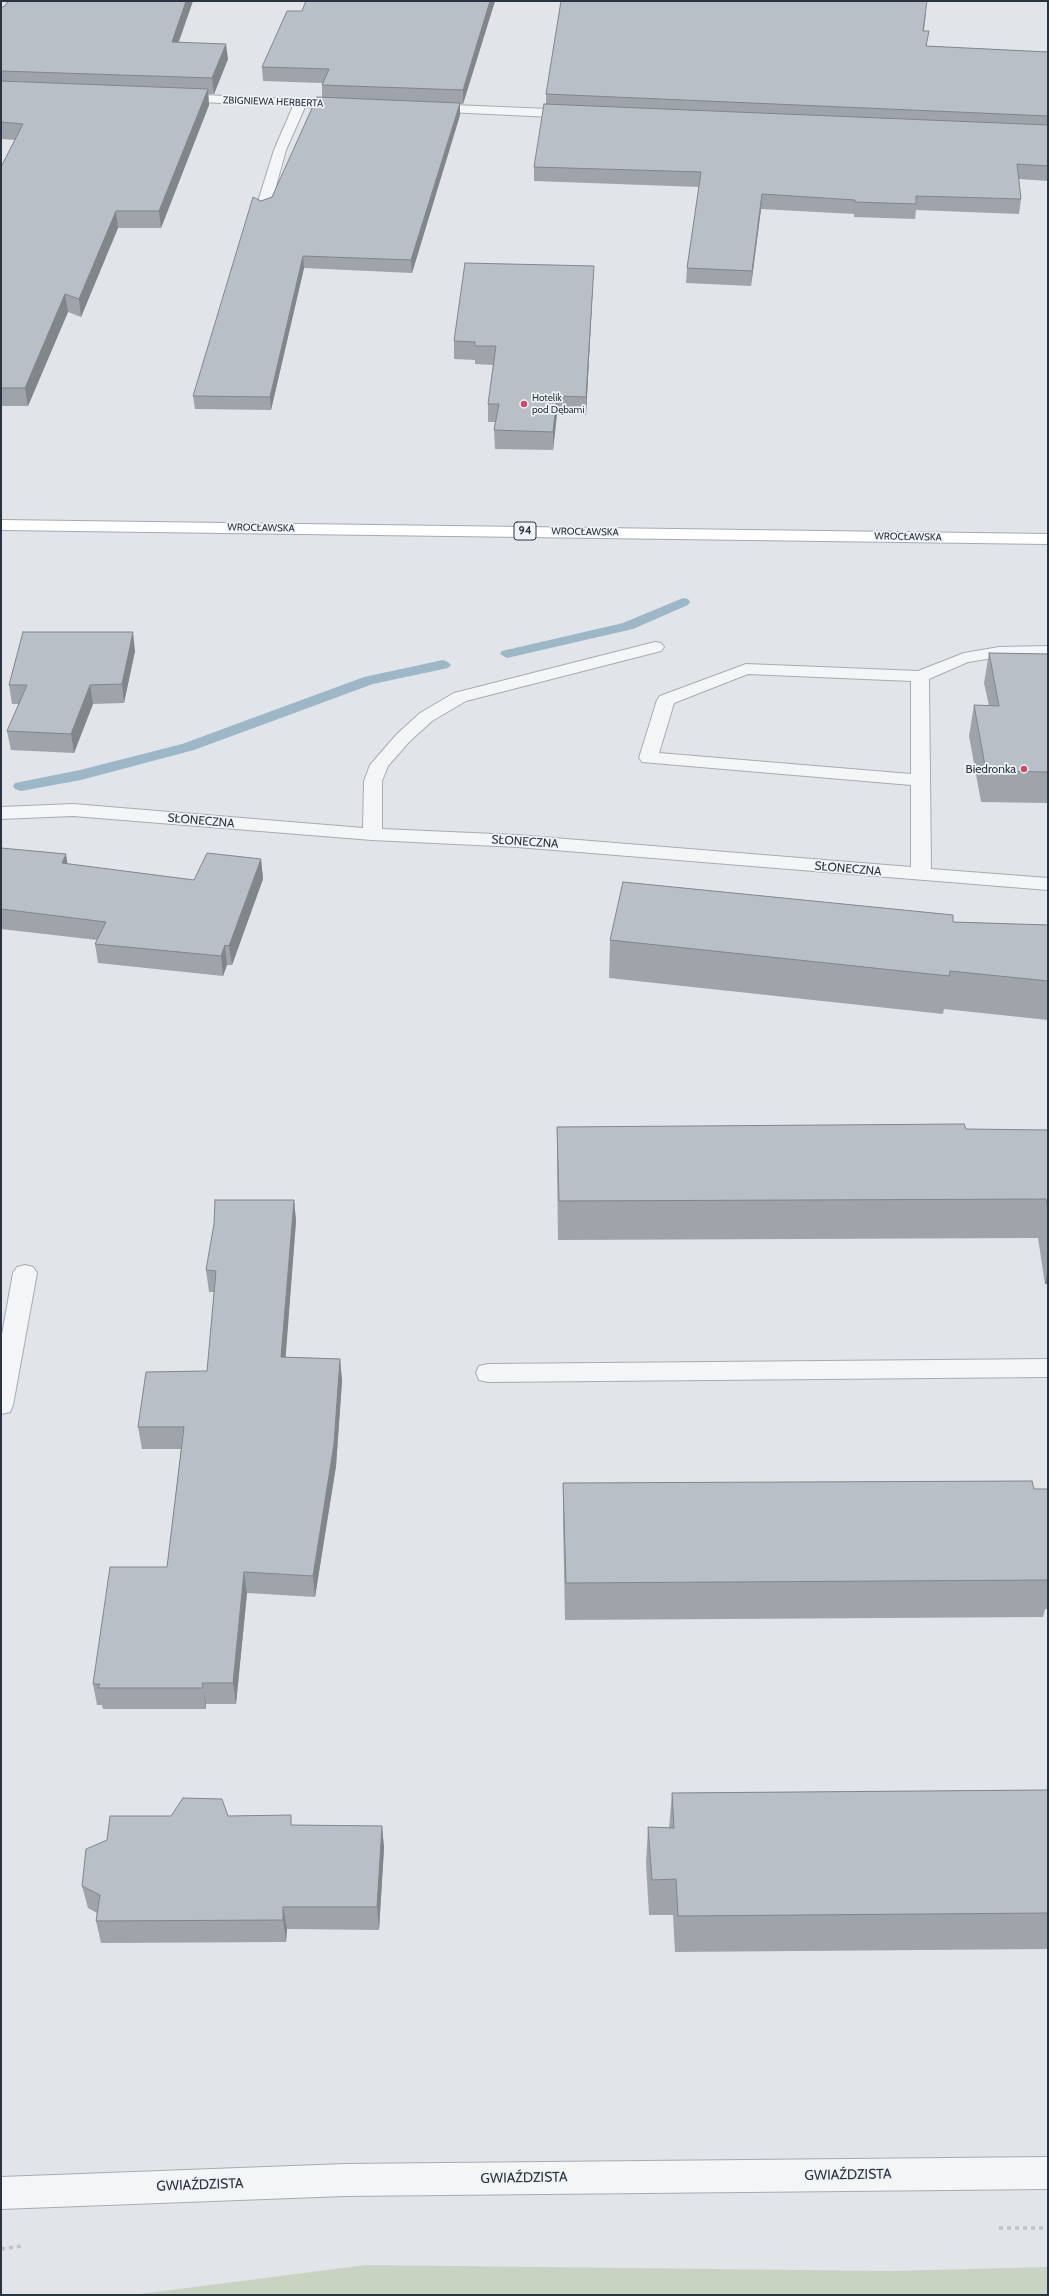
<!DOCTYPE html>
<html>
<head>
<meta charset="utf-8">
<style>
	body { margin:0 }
	#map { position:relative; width:1049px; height:2296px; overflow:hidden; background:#e1e5e9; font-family:Cabin,sans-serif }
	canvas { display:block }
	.frame { position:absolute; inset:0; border:2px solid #293440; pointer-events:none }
</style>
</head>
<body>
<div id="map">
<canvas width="1049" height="2296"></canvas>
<div class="frame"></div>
</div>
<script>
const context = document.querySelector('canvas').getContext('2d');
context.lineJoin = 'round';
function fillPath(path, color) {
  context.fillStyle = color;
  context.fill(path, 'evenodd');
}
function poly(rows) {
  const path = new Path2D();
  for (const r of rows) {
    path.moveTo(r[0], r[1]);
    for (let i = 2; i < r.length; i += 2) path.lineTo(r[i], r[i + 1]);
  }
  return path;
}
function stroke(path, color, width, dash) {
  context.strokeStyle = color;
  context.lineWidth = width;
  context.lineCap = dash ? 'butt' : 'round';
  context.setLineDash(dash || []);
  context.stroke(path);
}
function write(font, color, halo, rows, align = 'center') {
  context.font = font + ' Cabin,sans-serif';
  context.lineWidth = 3.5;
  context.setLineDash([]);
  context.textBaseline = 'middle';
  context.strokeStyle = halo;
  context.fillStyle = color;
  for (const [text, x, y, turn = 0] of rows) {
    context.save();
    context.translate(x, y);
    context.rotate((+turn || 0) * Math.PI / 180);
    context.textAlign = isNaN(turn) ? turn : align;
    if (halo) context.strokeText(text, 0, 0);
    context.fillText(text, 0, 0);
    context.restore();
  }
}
fillPath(poly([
	[366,2265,891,2271,1048,2267,1048,2295,132,2295]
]), '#c8d3c2');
fillPath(poly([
	[683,598,688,599,690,602,688,605,633,629,507,658,500,654,502,651,623,623,683,598],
	[443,660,448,662,451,665,448,668,373,684,194,750,81,780,21,791,15,789,13,786,15,783,80,770,182,744,364,677,443,660]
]), '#9cb7c8');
const minor = poly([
	[180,94,343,101,349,105,343,109,305,107,286,150,270,208,263,212,256,208,274,150,293,106,176,101,174,98,176,95,180,94],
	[430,104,573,110,579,114,573,118,426,111,424,108,430,104],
	[655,642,661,643,664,647,661,651,466,701,432,721,409,742,388,766,382,781,382,829,517,835,911,867,911,785,642,762,639,758,657,700,660,696,746,664,918,671,964,653,999,647,1048,646,1048,656,999,657,968,662,929,679,931,869,1048,878,1048,890,517,847,372,840,73,816,1,819,1,807,73,804,363,828,364,781,370,765,397,734,420,713,454,693,655,642],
	[748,674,911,681,911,774,659,753,674,703,748,674],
	[25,1265,33,1267,37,1273,13,1405,10,1412,1,1414,1,1340,13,1273,17,1267,25,1265],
	[1048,1359,1048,1377,488,1382,479,1380,476,1373,479,1366,488,1364,1048,1359],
	[1048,2157,1048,2189,345,2196,1,2209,1,2177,345,2164,1048,2157]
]);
const major = poly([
	[1,520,1048,534,1048,544,1,530,1,520]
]);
stroke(minor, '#a6acb3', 2);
stroke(major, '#a0abb4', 2);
stroke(poly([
	[999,2228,1048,2228],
	[1,2249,22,2246]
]), '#bec3c7', 3.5, [4, 4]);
fillPath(minor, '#f3f5f7');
fillPath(major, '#fff');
fillPath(poly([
	[8,1,193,1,179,42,228,59,214,94,208,94,209,105,161,228,118,228,81,317,68,312,28,406,1,406,1,167,15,140,1,139,1,8,6,5],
	[495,1,463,104,460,104,460,115,412,273,304,268,271,410,195,409,193,396,261,201,272,197,322,98,322,83,263,81,262,67,302,11],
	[926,13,924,31,927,46,1048,52,1048,181,1019,179,1021,199,1019,214,916,210,915,219,854,217,854,214,761,209,751,286,686,283,687,268,699,187,534,181,534,167,546,104,546,94],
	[593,283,586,415,557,414,553,450,495,449,494,430,496,422,488,422,488,404,493,365,475,364,475,360,454,359,454,341],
	[135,651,124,703,93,704,74,753,11,750,7,731,19,704,12,704,9,685],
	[989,653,1048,654,1048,803,981,802,969,736,974,705,989,706,984,683],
	[1,848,68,864,194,880,261,859,263,879,232,965,227,965,223,976,98,963,95,944,97,940,1,929],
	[953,922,1048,925,1048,1020,944,1009,943,1014,609,978,610,940],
	[557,1127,1048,1130,1048,1284,1045,1284,1038,1238,558,1240,557,1165],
	[294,1200,296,1221,285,1357,340,1359,342,1381,336,1466,315,1597,247,1593,236,1704,206,1704,206,1709,103,1709,102,1705,97,1705,93,1684,167,1567,181,1449,142,1449,138,1427,207,1371,214,1292,209,1292,206,1270],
	[563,1483,1048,1489,1048,1609,1045,1609,1043,1617,565,1620,563,1521],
	[1048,1790,1048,1949,675,1952,673,1915,649,1915,646,1863,648,1827,669,1828,672,1793],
	[228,1816,292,1825,382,1826,384,1848,379,1930,287,1929,286,1942,101,1943,96,1921,97,1913,88,1908,82,1886]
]), '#9ea4aa');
fillPath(poly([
	[186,1,193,1,173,57,172,42],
	[490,1,495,1,463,104,463,90],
	[226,44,228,59,214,94,212,78],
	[208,89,209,105,161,228,159,211],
	[460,103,460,115,412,273,411,260],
	[762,194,761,209,751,286,752,271],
	[116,211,118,228,81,317,79,299],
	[303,256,304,268,271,410,270,397],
	[594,266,593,283,586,415,586,397],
	[65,294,68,312,28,406,25,388],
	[557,396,557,414,553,450,553,432],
	[133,632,135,651,124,703,122,684],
	[90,685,93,704,74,753,71,734],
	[66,854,69,874,62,863],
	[261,859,263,879,232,965,229,946],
	[225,945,227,965,223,976,221,956],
	[294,1200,296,1221,284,1379,281,1357],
	[1048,1271,1048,1284,1045,1284],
	[340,1359,342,1381,336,1466,315,1597,313,1576],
	[244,1572,247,1593,236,1704,233,1683],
	[202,1683,206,1704,206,1709,203,1688],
	[382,1826,384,1848,379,1930,377,1907],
	[283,1907,287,1929,286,1942,283,1920]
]), '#81868b');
const building = poly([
	[8,1,186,1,172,42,226,44,212,78,1,71,1,8,6,5,8,1],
	[306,1,490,1,463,90,322,85,329,69,262,67,287,11,302,11,306,1],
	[561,1,927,1,923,31,929,31,926,46,1048,52,1048,116,546,94,561,1],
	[1,81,208,89,159,211,116,211,79,299,65,294,25,388,1,388,1,167,23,124,1,122,1,81],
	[317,97,460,103,411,260,303,256,270,397,193,396,253,197,261,201,272,197,317,97],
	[544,104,1048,125,1048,166,1017,164,1021,199,916,196,916,204,855,202,855,200,762,194,752,271,687,268,701,172,534,167,544,104],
	[465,263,594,266,586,397,557,396,553,432,494,430,499,404,488,404,496,346,475,346,475,342,454,341,465,263],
	[23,632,133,632,122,684,90,685,71,734,7,731,27,685,9,685,23,632],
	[989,653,1048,654,1048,772,986,771,974,705,999,706,989,653],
	[1,848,66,854,62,863,194,880,207,853,261,859,229,946,225,945,221,956,95,944,106,922,1,909,1,848],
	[623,882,953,915,953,922,1048,925,1048,981,950,971,949,976,610,940,623,882],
	[964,1124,966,1129,1048,1130,1048,1210,1046,1199,559,1201,557,1127,964,1124],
	[215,1200,294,1200,281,1357,340,1359,334,1444,313,1576,244,1572,233,1683,202,1683,203,1688,98,1688,100,1684,93,1684,110,1567,167,1567,184,1427,138,1427,146,1372,207,1371,216,1271,206,1270,214,1224,215,1200],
	[1032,1481,1034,1489,1048,1489,1048,1580,566,1583,563,1483,1032,1481],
	[1048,1790,1048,1913,678,1916,676,1879,652,1880,648,1827,674,1828,672,1793,1048,1790],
	[183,1798,222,1799,228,1816,291,1815,291,1825,382,1826,377,1907,283,1907,283,1920,96,1921,100,1895,82,1886,86,1849,107,1840,110,1816,171,1816,183,1798]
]);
fillPath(building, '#b8bfc6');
stroke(building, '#81868b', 1);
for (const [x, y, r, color] of [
	[524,404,4,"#cb496b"],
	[1024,769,4,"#cb496b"]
]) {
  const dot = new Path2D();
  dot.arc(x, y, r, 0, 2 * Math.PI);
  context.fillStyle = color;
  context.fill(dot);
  stroke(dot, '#f0f3f6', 1.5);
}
write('10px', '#293440', '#f0f3f6', [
	["ZBIGNIEWA HERBERTA",273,102,2],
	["WROCŁAWSKA",261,528,1],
	["WROCŁAWSKA",585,532,1],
	["WROCŁAWSKA",908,537,1]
]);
write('10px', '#293440', '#f0f3f6', [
	["Hotelik",532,398],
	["pod Dębami",532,410]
], 'left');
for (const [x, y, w] of [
	[525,531,22]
]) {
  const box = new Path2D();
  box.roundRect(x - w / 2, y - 9, w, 18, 3);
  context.fillStyle = '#f0f3f6';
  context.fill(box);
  stroke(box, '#293440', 1);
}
write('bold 11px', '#293440', null, [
	["94",525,531]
]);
write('12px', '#293440', '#f0f3f6', [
	["Biedronka",1016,769]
], 'right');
write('12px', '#293440', '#f0f3f6', [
	["SŁONECZNA",201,821,5],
	["SŁONECZNA",525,842,4],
	["SŁONECZNA",848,869,5]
]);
write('14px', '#293440', '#f0f3f6', [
	["GWIAŹDZISTA",848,2175,-1],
	["GWIAŹDZISTA",524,2178,-1],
	["GWIAŹDZISTA",200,2185,-2]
]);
</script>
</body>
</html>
